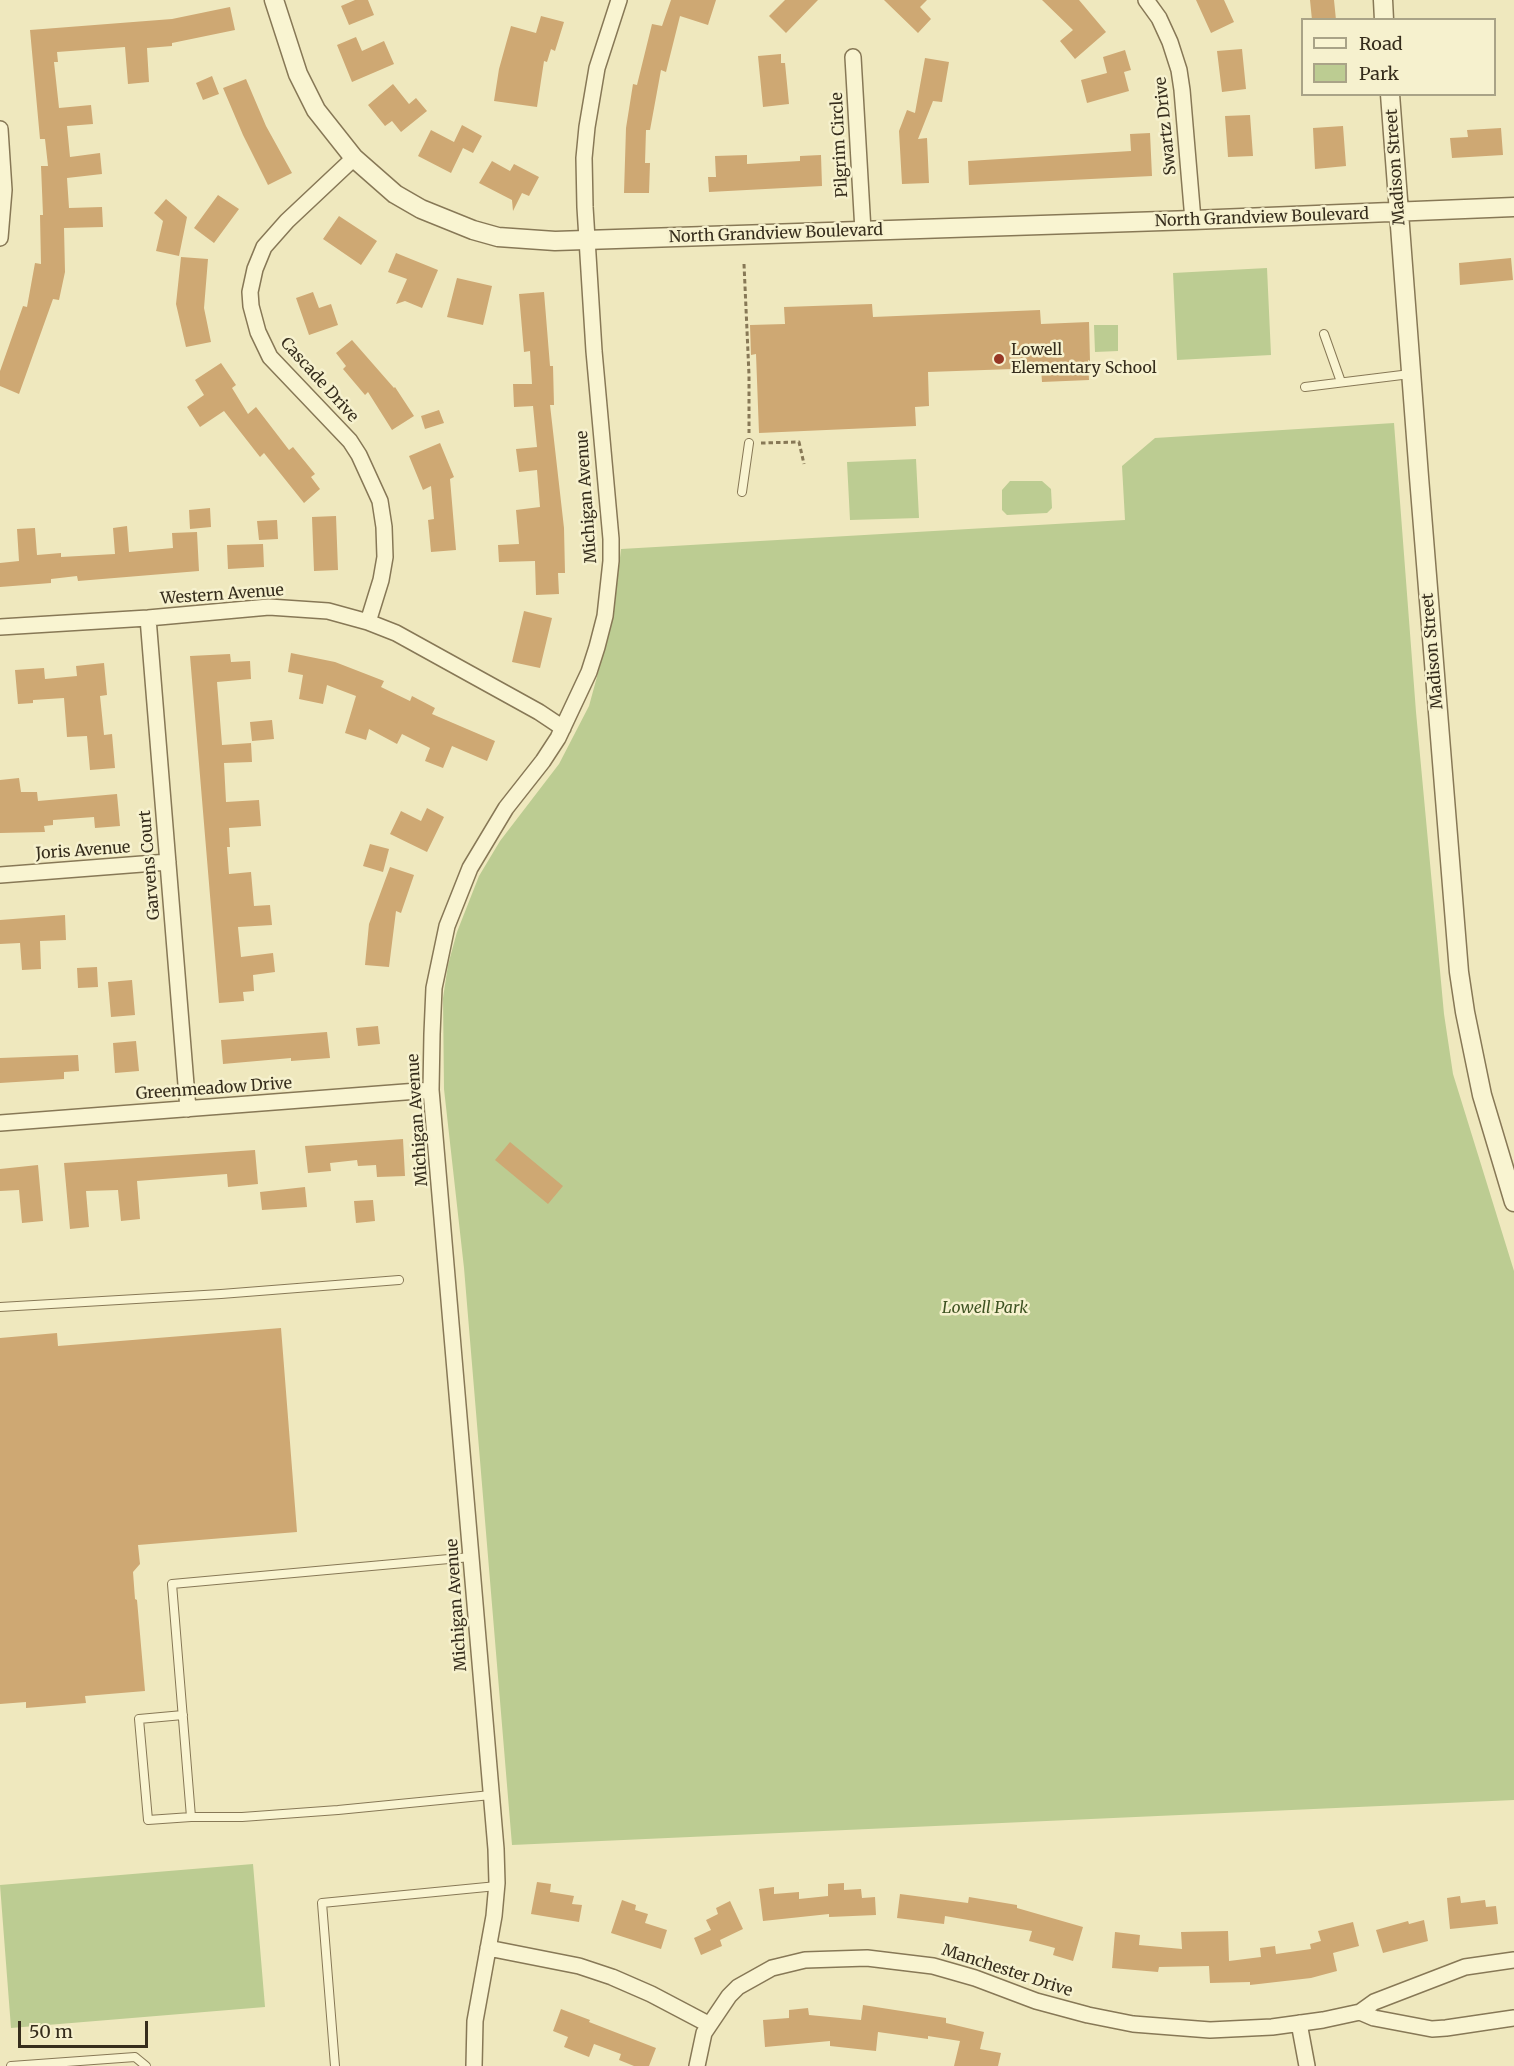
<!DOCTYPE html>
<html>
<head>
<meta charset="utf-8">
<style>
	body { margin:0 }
	#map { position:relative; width:1514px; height:2066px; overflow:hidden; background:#efe8be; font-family:Merriweather,serif }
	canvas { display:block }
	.legend { position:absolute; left:1301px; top:18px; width:195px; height:78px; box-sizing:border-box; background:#f6f1ce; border:2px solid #a9a387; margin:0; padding:8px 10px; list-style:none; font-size:18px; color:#362d1c }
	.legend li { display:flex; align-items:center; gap:12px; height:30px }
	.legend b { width:30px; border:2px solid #a9a387 }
	.scale { position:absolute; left:18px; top:2021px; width:130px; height:27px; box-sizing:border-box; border:3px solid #362d1c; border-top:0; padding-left:8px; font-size:18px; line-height:21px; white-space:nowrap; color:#362d1c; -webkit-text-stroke:4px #f6f1ce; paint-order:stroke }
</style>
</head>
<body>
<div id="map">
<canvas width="1514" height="2066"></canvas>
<ul class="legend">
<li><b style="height:8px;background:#f9f4d1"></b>Road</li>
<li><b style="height:16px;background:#bccc92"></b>Park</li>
</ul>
<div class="scale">50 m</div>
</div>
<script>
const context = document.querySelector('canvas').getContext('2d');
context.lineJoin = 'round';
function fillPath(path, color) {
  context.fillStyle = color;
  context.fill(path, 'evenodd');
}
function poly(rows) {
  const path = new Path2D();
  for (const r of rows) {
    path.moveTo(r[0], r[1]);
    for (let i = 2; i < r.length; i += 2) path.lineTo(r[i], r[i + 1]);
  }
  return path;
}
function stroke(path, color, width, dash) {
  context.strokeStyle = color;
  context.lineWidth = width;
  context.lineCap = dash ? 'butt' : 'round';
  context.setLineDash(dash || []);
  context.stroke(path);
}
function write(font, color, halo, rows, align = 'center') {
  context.font = font + ' Merriweather,serif';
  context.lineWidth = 5;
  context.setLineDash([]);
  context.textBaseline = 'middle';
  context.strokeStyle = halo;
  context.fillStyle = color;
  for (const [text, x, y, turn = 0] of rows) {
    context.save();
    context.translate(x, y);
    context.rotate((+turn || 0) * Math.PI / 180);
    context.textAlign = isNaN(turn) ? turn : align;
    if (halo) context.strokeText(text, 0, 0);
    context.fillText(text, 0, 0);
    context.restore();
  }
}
fillPath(poly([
	[1267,268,1271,355,1177,360,1173,273],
	[1094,325,1118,325,1118,351,1095,352],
	[1394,423,1416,712,1444,1014,1453,1074,1514,1271,1514,1800,512,1845,464,1268,444,1089,443,998,448,965,457,932,479,876,500,841,559,764,589,706,613,618,621,549,1125,520,1122,466,1155,438],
	[916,459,919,518,850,520,847,462],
	[1010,481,1042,481,1051,489,1052,508,1047,513,1007,515,1002,510,1002,490],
	[253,1864,265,2007,11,2028,0,1885]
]), '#bccc92');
fillPath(poly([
	[355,0,368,0,374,15,349,25,341,6],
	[671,0,716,0,708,25,680,16,666,72,661,70,650,130,646,130,645,163,650,163,649,193,624,193,626,128,633,84,637,85,652,24,662,26],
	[785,0,818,0,786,33,769,16],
	[884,0,927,0,920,7,931,19,918,33],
	[1042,0,1079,0,1106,32,1075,59,1060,41,1073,30],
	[1196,0,1224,0,1234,22,1211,33],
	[1310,0,1334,0,1336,20,1312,20],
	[230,7,235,30,172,43,172,46,147,48,149,82,128,84,125,47,57,52,58,62,54,62,59,108,91,105,93,124,67,126,70,157,100,153,102,174,67,178,69,208,102,207,103,227,64,228,65,272,59,300,53,299,19,394,0,386,0,371,23,306,27,307,35,263,41,264,40,215,43,215,41,166,48,166,45,139,40,139,30,30,172,19],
	[541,16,564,22,555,51,551,49,547,62,544,61,537,107,494,101,499,69,511,26,536,33],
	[356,37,362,51,384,41,394,64,352,82,337,45],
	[1242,49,1246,89,1222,92,1217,51],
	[1125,50,1131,70,1124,72,1129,91,1087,103,1081,80,1107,73,1103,57],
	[781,54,781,63,785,63,789,104,763,107,758,56],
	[925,58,949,62,942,102,933,101,918,139,927,138,929,183,902,184,899,131,907,110,915,113],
	[212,76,219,94,203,100,196,83],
	[246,79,266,126,292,173,268,185,243,135,223,88],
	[393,84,409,104,416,98,427,111,401,132,392,121,385,126,368,105],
	[1250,115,1253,156,1228,157,1225,116],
	[462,125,482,136,473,153,463,148,451,173,418,156,431,130,454,142],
	[1343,126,1346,166,1315,169,1313,128],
	[1501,128,1503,155,1452,158,1450,138,1468,137,1467,130],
	[1150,133,1152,176,969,185,968,161,1131,151,1130,134],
	[747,155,747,164,800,161,800,156,821,155,822,186,709,192,708,177,716,177,715,156],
	[492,161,510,171,514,164,539,177,529,196,522,193,513,211,512,200,479,183],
	[218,195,239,209,214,243,194,228],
	[166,199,187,217,179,256,156,251,163,221,154,213],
	[339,216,377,241,361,265,323,239],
	[396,253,438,270,422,308,405,301,396,304,407,279,388,272],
	[181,257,208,259,204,308,211,342,186,347,176,304],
	[1511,258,1513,280,1460,285,1459,263],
	[457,278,492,286,483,325,447,317],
	[313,292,319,308,331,304,338,325,309,335,296,298],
	[544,292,550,366,553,366,554,405,550,405,564,528,565,573,558,573,559,594,536,595,535,561,499,562,498,545,519,544,516,510,540,507,537,470,519,472,516,449,537,447,533,406,514,407,513,384,532,384,530,351,524,352,519,294],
	[872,304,873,317,1040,310,1041,324,1089,322,1090,361,1088,360,1089,380,1042,382,1041,368,928,372,929,406,915,407,916,426,759,433,756,354,751,355,750,325,785,324,784,307],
	[352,340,394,388,395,387,414,416,392,430,368,392,365,395,343,369,346,366,336,353],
	[221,363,236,385,232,388,248,414,256,407,289,450,293,447,315,474,311,477,320,489,304,503,264,453,260,457,224,411,200,427,187,407,204,395,195,380],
	[439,410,444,423,425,429,421,416],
	[440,443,454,477,450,479,456,550,431,552,428,520,434,519,431,486,423,490,409,456],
	[210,508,211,527,190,529,189,510],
	[336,516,338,570,314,571,312,517],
	[277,520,278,539,259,540,257,521],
	[127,526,129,552,173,548,172,533,197,532,199,571,78,581,77,576,51,579,51,583,0,587,0,563,19,561,17,529,35,528,37,555,61,553,61,557,115,554,113,528],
	[263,544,264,567,228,569,227,545],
	[524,611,552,618,540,668,512,662],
	[291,653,335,662,384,681,381,687,410,701,412,696,435,708,432,714,495,741,487,761,452,746,443,768,425,761,430,748,402,734,397,744,369,729,366,740,345,733,356,696,327,685,323,704,299,699,303,675,288,672],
	[230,654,231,662,250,661,251,679,217,682,222,745,251,743,252,762,224,763,226,802,259,800,261,826,229,828,230,847,227,847,229,874,251,872,254,906,270,905,272,925,238,927,241,957,273,953,275,972,253,975,254,991,243,992,244,1001,219,1003,190,656],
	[104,663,107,695,100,696,104,735,112,734,115,768,90,770,87,736,67,737,64,698,33,700,33,703,18,704,15,670,44,668,45,679,77,676,76,666],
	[272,720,274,739,252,741,250,722],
	[19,778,21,792,37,792,38,801,117,794,120,826,95,828,94,817,53,820,53,825,44,826,45,832,0,833,0,780],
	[427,808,444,817,427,852,390,834,401,811,421,821],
	[370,844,389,849,383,872,363,866],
	[390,867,414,875,401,913,396,911,389,967,365,965,369,924],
	[65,915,66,940,40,941,41,969,22,970,20,943,0,944,0,920],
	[97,967,98,987,78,988,77,968],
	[132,980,135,1015,111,1017,108,982],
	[378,1026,380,1044,358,1046,356,1028],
	[327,1032,330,1058,291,1061,291,1058,223,1064,221,1040],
	[136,1041,139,1071,115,1073,113,1043],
	[78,1055,79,1071,64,1072,64,1079,0,1083,0,1058],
	[403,1139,405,1176,377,1177,376,1165,358,1166,357,1160,330,1163,331,1171,308,1173,305,1146],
	[510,1142,563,1186,548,1204,495,1160],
	[255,1150,258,1184,228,1187,227,1174,137,1181,140,1219,121,1221,118,1190,86,1191,89,1227,70,1229,64,1163],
	[38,1165,43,1221,22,1223,19,1190,0,1191,0,1169],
	[305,1187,307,1207,262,1210,260,1192],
	[373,1200,375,1221,356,1223,354,1201],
	[281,1328,297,1532,138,1545,140,1564,133,1572,135,1599,137,1600,145,1691,85,1696,86,1703,26,1708,26,1702,0,1704,0,1338,57,1333,58,1346],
	[537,1882,551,1884,550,1892,574,1896,572,1904,582,1905,579,1922,531,1914],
	[844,1883,844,1890,861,1889,862,1898,875,1897,876,1915,829,1917,829,1914,763,1921,759,1889,774,1887,774,1894,799,1892,799,1899,828,1896,828,1884],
	[900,1894,968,1903,969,1897,1017,1905,1017,1908,1083,1927,1073,1961,1053,1955,1055,1948,1029,1941,1032,1931,945,1916,944,1924,897,1918],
	[1460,1896,1461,1903,1485,1900,1486,1907,1496,1906,1498,1924,1450,1929,1447,1898],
	[622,1900,636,1905,635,1910,648,1914,645,1923,667,1930,661,1949,611,1933],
	[730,1901,743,1929,720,1940,722,1946,701,1955,694,1938,711,1930,706,1920,718,1914,716,1908],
	[1424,1920,1428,1941,1383,1953,1376,1930,1408,1921,1409,1924],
	[1353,1922,1359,1946,1333,1953,1337,1971,1311,1978,1250,1985,1250,1982,1210,1983,1209,1966,1159,1967,1158,1972,1112,1968,1115,1932,1140,1935,1139,1945,1182,1949,1181,1932,1228,1931,1229,1961,1261,1957,1260,1948,1275,1946,1276,1954,1311,1949,1310,1944,1321,1941,1318,1931],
	[863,2005,946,2018,946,2023,984,2032,980,2049,1001,2053,998,2066,954,2066,960,2041,928,2036,928,2039,878,2032,876,2051,830,2046,830,2041,765,2047,763,2020,789,2018,789,2010,808,2008,809,2015,861,2020],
	[561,2009,590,2020,589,2022,656,2048,649,2066,634,2066,619,2060,621,2054,594,2044,589,2057,564,2047,568,2037,553,2031]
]), '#cea873');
const service = poly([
	[1324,334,1341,382],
	[1305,387,1410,374],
	[742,492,749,443],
	[0,1307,221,1294,399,1280],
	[471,1557,172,1584,191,1817,242,1817,338,1810,491,1795],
	[183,1715,139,1719,148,1820,191,1817],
	[11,2066,135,2057,146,2066],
	[335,2066,322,1903,497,1886]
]);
const minor = poly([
	[1146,0,1159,18,1170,42,1179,70,1182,90,1193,220],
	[853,57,863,231],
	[0,129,4,190,0,238],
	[354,158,287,221,264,247,255,269,250,292,251,306,258,332,270,357,350,441,359,455,380,501,384,527,385,557,381,580,368,622],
	[148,618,188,1109],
	[0,627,148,618,269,607,328,611,368,622,396,633,539,712,563,728],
	[0,875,168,862],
	[0,1123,431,1090],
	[488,1948,579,1966,612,1977,651,1994,708,2024],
	[1360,2012,1374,2018,1432,2029,1446,2028,1514,2018],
	[1299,2023,1307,2066],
	[474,2066,475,2021,494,1916,497,1883,496,1849,431,1090,432,1034,434,988,447,926,470,868,506,808,543,761,558,738,589,672,597,647,605,616,611,561,611,539,594,351,585,207,584,158,587,127,597,68,619,0],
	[697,2066,704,2033,729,1996,738,1987,772,1968,805,1960,867,1958,933,1966,975,1978,1036,2001,1088,2015,1133,2024,1210,2030,1272,2027,1323,2020,1360,2012,1374,2002,1465,1967,1514,1960]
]);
const tertiary = poly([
	[274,0,298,74,316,110,354,158,395,194,421,209,473,230,498,237,555,241,1193,220,1514,207],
	[1383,0,1384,20],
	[1390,94,1419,477,1459,972,1465,1012,1482,1095,1514,1202]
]);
stroke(service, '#877856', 10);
stroke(minor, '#877856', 18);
stroke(tertiary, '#877856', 21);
stroke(poly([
	[744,264,749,375,749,433],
	[761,443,799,442,804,464]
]), '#877856', 3, [4.5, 3]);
stroke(service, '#f9f4d1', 8);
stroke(minor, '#f9f4d1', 15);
stroke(tertiary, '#f9f4d1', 18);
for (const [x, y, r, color] of [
	[999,359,6,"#973725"]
]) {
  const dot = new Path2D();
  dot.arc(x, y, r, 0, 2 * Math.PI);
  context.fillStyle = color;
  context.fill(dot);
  stroke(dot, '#f6f1ce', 2);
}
write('16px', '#362d1c', '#f6f1ce', [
	["Swartz Drive",1166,126,-96],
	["Pilgrim Circle",840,145,-93],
	["Madison Street",1396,167,-94],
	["North Grandview Boulevard",1262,218,-2],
	["North Grandview Boulevard",776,234,-2],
	["Cascade Drive",319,380,48],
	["Michigan Avenue",587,497,-94],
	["Western Avenue",222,595,-4],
	["Madison Street",1433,651,-95],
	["Joris Avenue",83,851,-4],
	["Garvens Court",150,865,-95],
	["Greenmeadow Drive",214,1089,-4],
	["Michigan Avenue",418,1120,-94],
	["Michigan Avenue",457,1605,-94],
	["Manchester Drive",1007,1971,18]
]);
write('16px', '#362d1c', '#f6f1ce', [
	["Lowell",1011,350],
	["Elementary School",1011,368]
], 'left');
write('italic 16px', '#3e5322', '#f6f1ce', [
	["Lowell Park",985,1308]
]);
</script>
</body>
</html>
